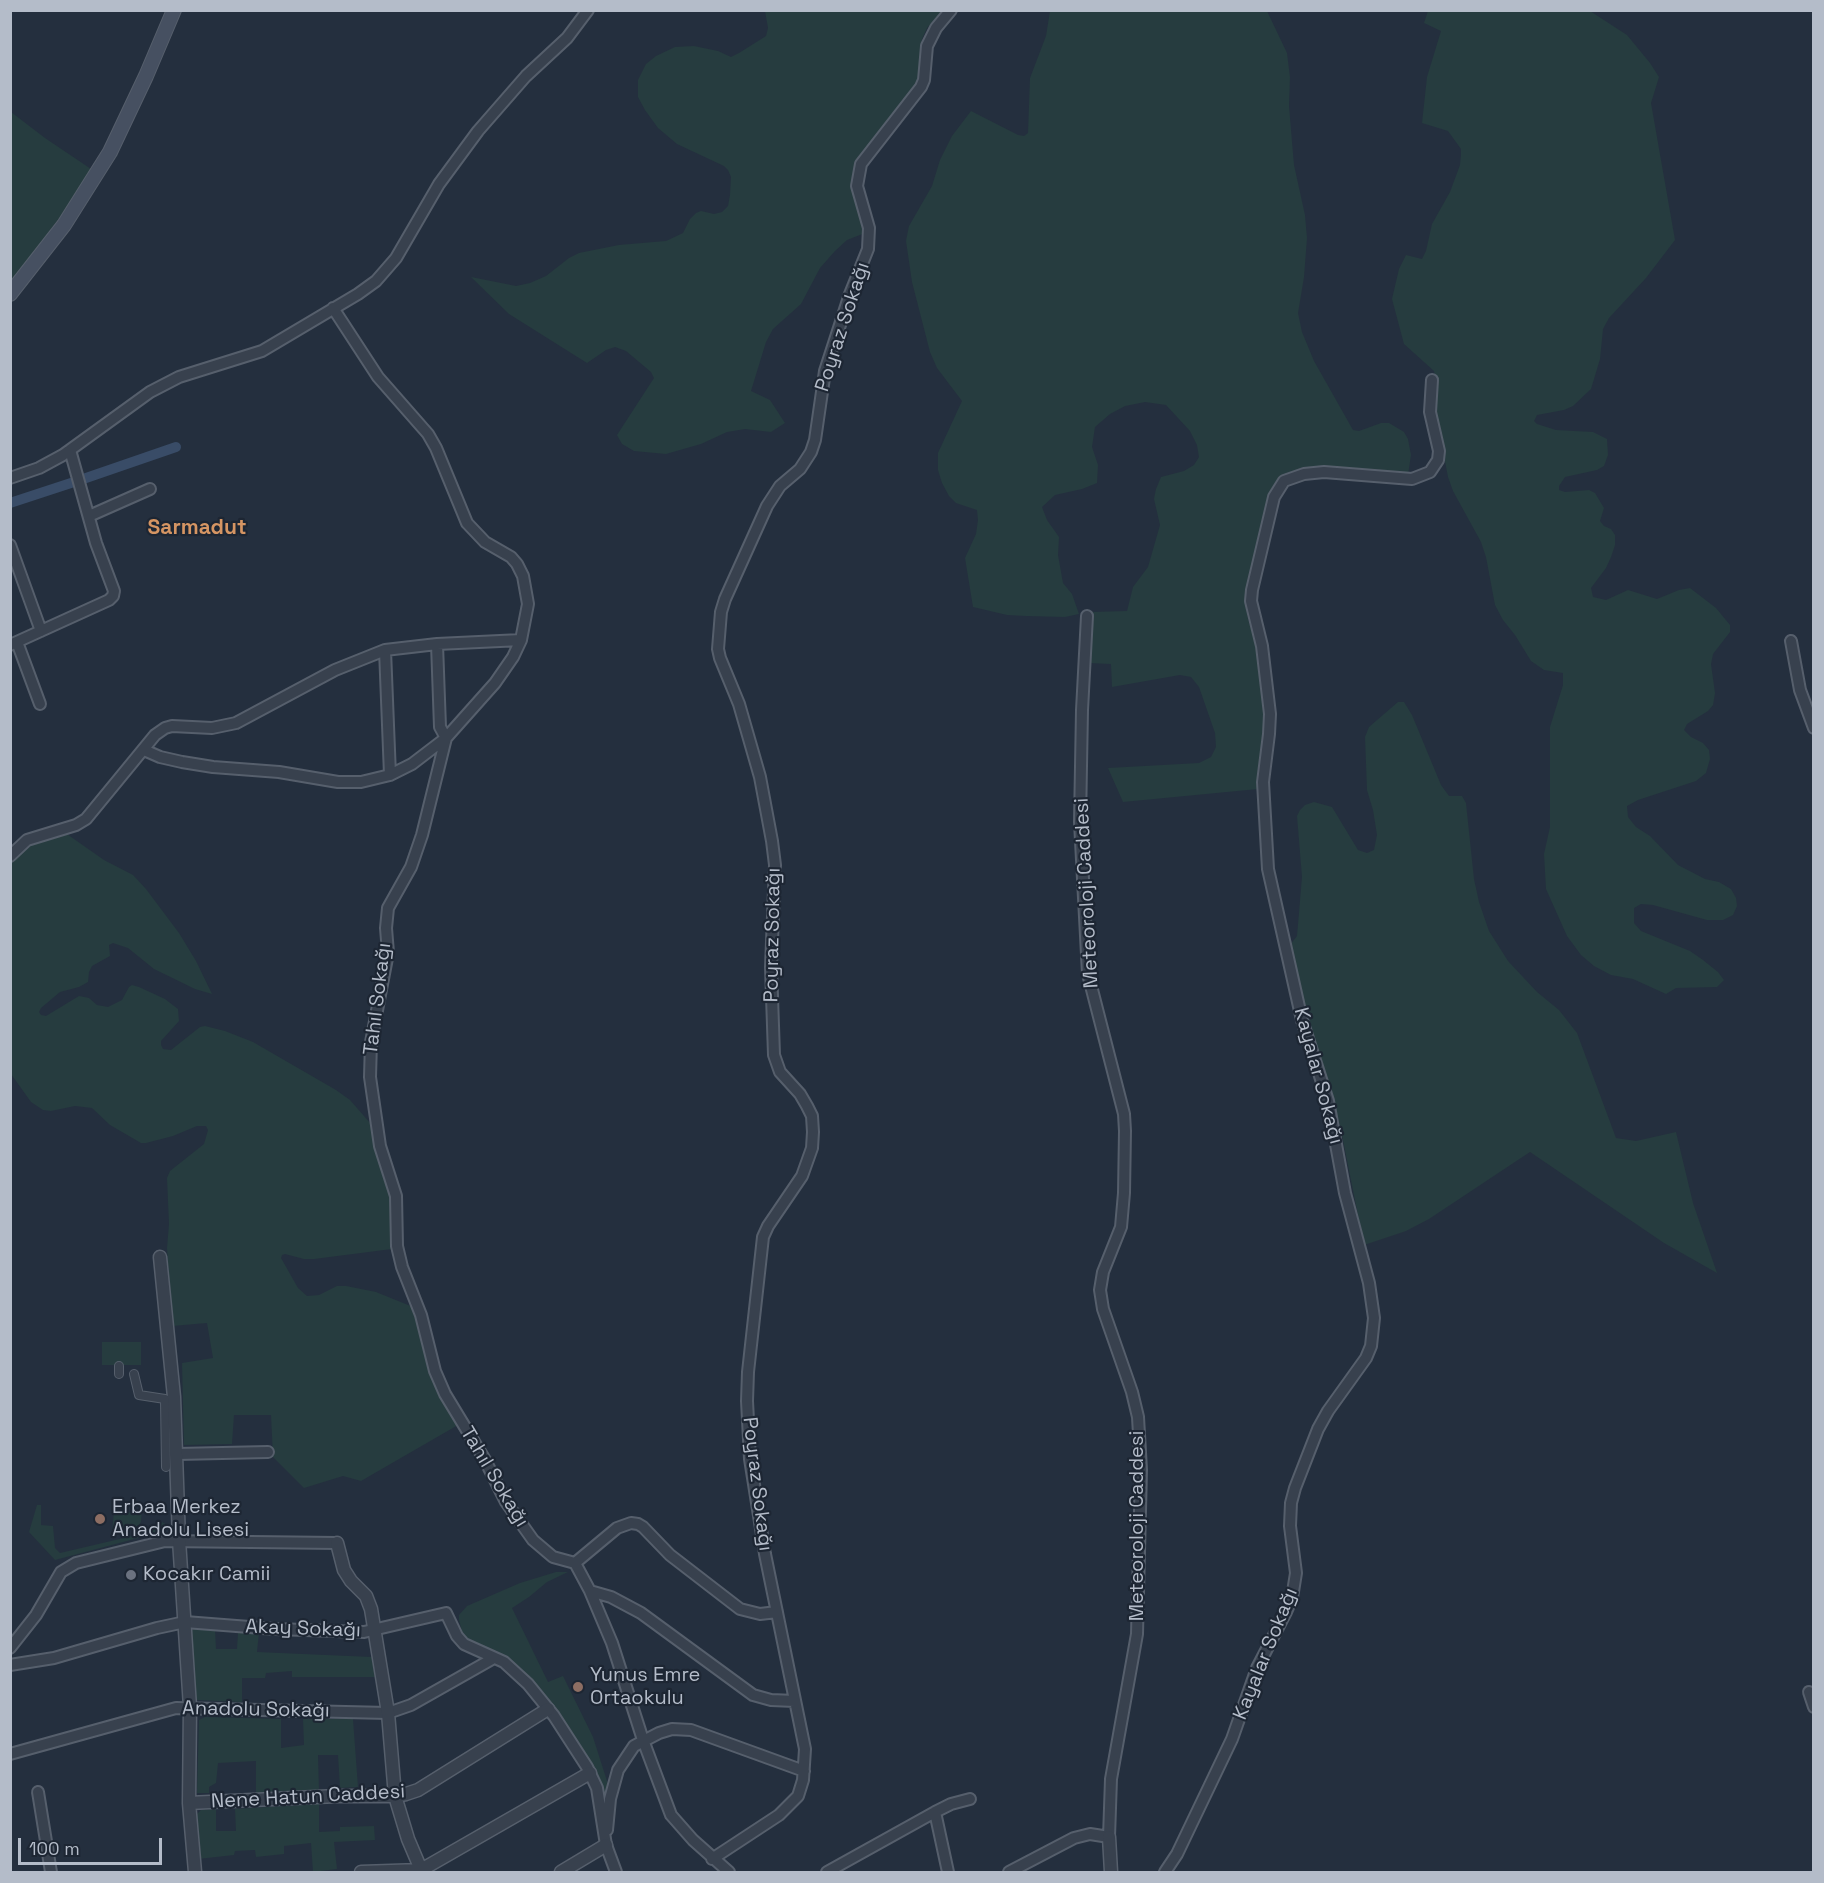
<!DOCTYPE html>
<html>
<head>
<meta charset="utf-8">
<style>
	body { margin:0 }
	#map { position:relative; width:1824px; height:1883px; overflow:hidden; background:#242f3e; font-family:"Space Grotesk",sans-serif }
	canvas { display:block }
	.frame { position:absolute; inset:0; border:12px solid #b4bcc9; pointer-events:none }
	.scale { position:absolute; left:18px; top:1838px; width:144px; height:27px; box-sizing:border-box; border:3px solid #b4bcc9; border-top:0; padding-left:8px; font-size:18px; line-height:21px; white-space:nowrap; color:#b4bcc9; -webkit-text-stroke:4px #1d2633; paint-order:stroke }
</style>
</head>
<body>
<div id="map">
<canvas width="1824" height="1883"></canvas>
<div class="frame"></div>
<div class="scale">100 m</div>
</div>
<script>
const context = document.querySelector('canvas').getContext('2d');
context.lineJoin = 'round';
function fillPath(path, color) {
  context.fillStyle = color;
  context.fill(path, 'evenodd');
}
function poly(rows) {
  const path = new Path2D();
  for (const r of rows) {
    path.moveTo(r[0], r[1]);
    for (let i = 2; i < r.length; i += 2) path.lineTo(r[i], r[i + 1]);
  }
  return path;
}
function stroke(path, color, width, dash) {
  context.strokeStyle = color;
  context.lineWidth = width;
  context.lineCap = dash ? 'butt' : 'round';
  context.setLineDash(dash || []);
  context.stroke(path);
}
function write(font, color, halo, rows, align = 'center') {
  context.font = font + ' "Space Grotesk",sans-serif';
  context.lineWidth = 4.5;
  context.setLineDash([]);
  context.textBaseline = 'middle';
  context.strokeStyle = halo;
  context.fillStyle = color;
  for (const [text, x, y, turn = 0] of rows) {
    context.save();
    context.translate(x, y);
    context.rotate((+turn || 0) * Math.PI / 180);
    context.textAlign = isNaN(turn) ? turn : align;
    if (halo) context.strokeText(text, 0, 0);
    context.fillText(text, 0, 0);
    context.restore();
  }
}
fillPath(poly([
	[765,11,942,11,927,28,922,39,919,79,915,88,856,162,853,181,865,233,847,240,835,251,820,268,801,304,773,329,766,342,751,391,770,400,785,423,771,432,745,429,727,432,701,444,666,454,634,451,622,444,617,435,654,378,651,372,626,351,615,347,606,350,587,363,509,314,471,277,516,286,530,283,546,276,569,258,579,253,619,245,666,241,683,233,690,219,696,213,701,211,714,214,722,212,728,206,730,195,731,177,728,170,724,166,677,144,658,128,645,110,638,97,638,80,646,64,656,56,675,47,694,46,718,51,731,57,739,53,766,36,768,28],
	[1050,11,1267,11,1287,53,1290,77,1289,106,1294,165,1305,215,1307,238,1304,277,1298,313,1302,332,1314,361,1353,430,1359,431,1381,423,1389,423,1404,432,1408,439,1411,455,1408,475,1306,470,1269,498,1246,601,1248,619,1258,651,1264,692,1266,731,1258,789,1123,802,1108,768,1199,763,1211,757,1216,747,1215,733,1199,687,1191,677,1180,675,1112,687,1111,664,1088,663,1091,612,1127,611,1133,587,1148,567,1160,525,1154,499,1156,489,1161,477,1184,471,1194,465,1199,457,1197,445,1190,431,1166,405,1145,402,1125,406,1110,414,1095,427,1092,447,1098,465,1097,483,1082,489,1055,495,1042,507,1047,520,1059,537,1058,555,1063,583,1072,594,1079,614,1065,617,1026,616,1007,615,973,607,965,558,976,534,978,520,977,510,956,503,949,496,942,483,938,470,938,453,962,401,937,368,930,352,912,282,906,241,909,226,932,186,940,160,952,136,971,111,1018,135,1024,136,1028,133,1030,78,1046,36],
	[1428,11,1590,11,1627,35,1650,63,1659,77,1651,103,1675,240,1646,278,1609,318,1603,329,1600,359,1591,389,1573,406,1564,410,1537,415,1534,421,1537,424,1556,430,1593,432,1607,439,1608,455,1604,466,1597,470,1565,477,1559,486,1559,490,1565,492,1589,490,1595,493,1604,508,1600,521,1604,526,1611,529,1615,535,1615,545,1611,557,1606,568,1591,588,1593,597,1606,600,1628,590,1657,599,1679,590,1690,588,1716,608,1730,625,1730,632,1713,654,1711,664,1715,693,1713,705,1708,711,1687,724,1684,730,1691,737,1703,743,1709,750,1710,759,1706,773,1696,781,1638,800,1627,806,1628,817,1636,827,1650,836,1678,865,1705,879,1719,882,1731,889,1736,898,1737,906,1733,915,1723,920,1707,920,1653,905,1641,904,1634,908,1634,923,1641,931,1690,951,1703,960,1718,972,1724,980,1717,987,1676,988,1666,994,1633,979,1611,975,1594,966,1581,955,1567,936,1546,889,1544,854,1550,827,1550,727,1563,685,1563,673,1544,670,1531,661,1515,635,1503,620,1495,605,1486,557,1481,542,1453,491,1448,477,1435,409,1436,380,1434,371,1404,344,1392,299,1399,269,1406,255,1422,259,1426,251,1432,224,1450,192,1460,165,1461,155,1461,149,1448,131,1422,123,1427,77,1441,31,1424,23],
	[11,112,45,138,94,171,11,283],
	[1398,702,1404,702,1412,715,1441,785,1449,796,1462,796,1466,803,1474,879,1479,902,1489,931,1508,961,1537,992,1559,1010,1577,1033,1616,1138,1636,1141,1676,1132,1693,1203,1717,1273,1664,1243,1530,1152,1429,1219,1406,1231,1364,1245,1340,1125,1307,1012,1290,945,1297,936,1302,877,1297,816,1300,810,1305,805,1314,802,1332,807,1358,850,1367,853,1374,850,1377,835,1373,810,1367,790,1365,737,1369,727],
	[64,832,104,860,133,875,146,889,179,933,196,961,212,994,195,989,154,969,128,948,113,943,109,945,110,956,92,966,89,972,88,982,79,987,60,992,41,1008,39,1012,41,1015,46,1016,79,996,89,998,97,1005,108,1007,122,1000,129,987,132,985,139,987,165,999,178,1009,179,1021,161,1041,161,1045,163,1049,171,1050,200,1027,205,1026,225,1031,253,1042,336,1090,350,1100,371,1124,392,1199,392,1249,314,1259,304,1259,285,1254,282,1255,281,1258,298,1288,307,1296,319,1295,337,1286,346,1286,376,1292,413,1307,430,1374,446,1406,458,1425,361,1481,343,1476,304,1488,273,1457,271,1415,234,1415,232,1444,184,1445,182,1363,213,1358,207,1323,172,1326,167,1248,169,1224,167,1178,170,1171,204,1144,208,1130,206,1126,197,1126,173,1136,146,1143,141,1143,110,1125,92,1108,75,1106,51,1111,43,1110,31,1102,11,1074,10,862,25,845],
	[102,1342,141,1342,141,1365,102,1365],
	[37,1505,41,1505,41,1525,53,1526,55,1548,60,1553,145,1533,157,1528,162,1522,167,1525,161,1532,55,1560,29,1532],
	[138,1509,142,1509,141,1522,139,1525,129,1530,112,1532,114,1511,137,1513],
	[556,1572,568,1572,547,1582,529,1597,512,1608,548,1682,563,1676,593,1737,607,1781,607,1796,603,1815,566,1728,486,1649,470,1641,463,1635,459,1620,459,1615,467,1606,520,1583],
	[193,1629,215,1629,216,1649,237,1649,238,1633,259,1633,257,1652,372,1657,375,1677,292,1677,292,1671,266,1673,265,1678,242,1678,242,1702,196,1700,191,1631],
	[205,1717,281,1719,281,1748,304,1745,303,1719,353,1719,358,1787,340,1788,338,1755,318,1755,319,1791,256,1793,256,1761,218,1763,216,1783,209,1787,209,1793,197,1793,199,1720],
	[319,1804,319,1832,340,1831,340,1827,374,1826,375,1840,334,1842,337,1869,313,1872,311,1843,284,1846,284,1854,256,1857,255,1850,235,1851,234,1855,198,1859,195,1816,201,1810,216,1809,216,1831,236,1831,235,1809]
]), '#263c3f');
stroke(poly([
	[86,478,176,447],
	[10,503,71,483]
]), '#394c67', 10);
const pedestrian = poly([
	[119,1374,119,1366],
	[134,1374,139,1395,165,1399,166,1467]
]);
const minor = poly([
	[333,308,378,377,428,434,436,448,467,523,485,542,511,557,517,564,523,576,528,604,521,640],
	[10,478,39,468,63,455,150,392,179,377,262,351,358,294,376,281,396,258,439,184,478,131,526,76,567,38,588,10],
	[89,516,150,489],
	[10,545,41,631],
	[1791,641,1800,690,1814,728],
	[17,642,40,704],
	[10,645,109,600,113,596,114,591,96,543,70,450],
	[385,650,390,775],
	[144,750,160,757,182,762,213,767,279,772,338,782,361,782,390,775,412,764,446,738,440,727,437,644],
	[10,856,27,840,76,825,86,819,155,735,165,728,172,726,212,728,236,723,335,670,385,650,437,644,521,640,513,657,495,683,446,738,422,835,411,867,388,908,386,928,388,953,371,1042,370,1077,380,1146,396,1196,397,1246,402,1267,421,1315,435,1371,445,1394,485,1460,506,1502,533,1540,553,1557,575,1563,590,1591,612,1643,643,1740,671,1815,693,1840,729,1872],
	[177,1454,268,1452],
	[575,1563,617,1528,631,1523,638,1524,643,1527,670,1555,740,1609,760,1614,777,1612],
	[590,1591,611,1597,641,1613,753,1695,771,1700,795,1701],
	[10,1648,36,1615,61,1572,76,1563,165,1541,337,1543],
	[10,1665,54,1658,157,1628,185,1622,275,1629,364,1632,446,1613,457,1636,464,1644,504,1662,528,1684,554,1716,587,1767,597,1788,606,1845,616,1872],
	[1809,1692,1814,1707],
	[10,1754,176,1708,388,1713,411,1705,494,1658],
	[38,1792,51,1872],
	[935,1812,948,1872],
	[607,1830,610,1799,618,1770,634,1746,659,1733,672,1729,691,1730,804,1771],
	[712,1859,779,1815,798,1796,803,1780,805,1749,765,1554,750,1459,747,1401,748,1372,763,1237,768,1226,802,1176,812,1148,813,1132,812,1116,807,1106,800,1094,780,1072,774,1055,771,967,775,865,772,841,760,777,739,704,720,658,718,649,721,612,725,599,767,506,780,486,800,469,811,452,815,440,825,371,850,294,868,249,869,228,857,186,861,164,921,87,924,80,927,46,936,28,951,10],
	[827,1872,935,1812,951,1804,970,1799],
	[1009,1872,1074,1838,1090,1834,1109,1837,1111,1779,1137,1634,1141,1470,1138,1417,1132,1392,1103,1309,1100,1290,1103,1272,1121,1227,1124,1193,1125,1131,1124,1114,1088,974,1080,822,1082,710,1087,616],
	[1165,1872,1177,1854,1232,1739,1257,1668,1286,1612,1292,1598,1296,1573,1290,1526,1291,1503,1295,1488,1318,1429,1328,1411,1366,1358,1371,1346,1374,1318,1369,1283,1345,1193,1328,1101,1302,1020,1268,869,1263,782,1269,734,1270,714,1262,646,1251,601,1252,590,1274,497,1284,481,1304,474,1324,472,1412,479,1430,472,1438,460,1439,451,1430,412,1432,380]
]);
const tertiary = poly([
	[160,1257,174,1397,179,1540,190,1707,189,1803,195,1872],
	[337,1543,344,1570,351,1581,366,1596,371,1609,388,1713,395,1796,408,1839,422,1872],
	[189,1803,337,1796,395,1796,406,1794,418,1790,548,1709],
	[1109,1837,1111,1872],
	[361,1872,421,1870,590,1773],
	[561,1872,606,1845]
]);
const secondary = poly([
	[10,294,64,225,110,152,146,76,174,10]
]);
stroke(pedestrian, '#565f6c', 10);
stroke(minor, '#565f6c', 14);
stroke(tertiary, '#565f6c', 15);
stroke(secondary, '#565f6c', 16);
stroke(pedestrian, '#38414e', 8);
stroke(minor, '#38414e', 10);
stroke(tertiary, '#38414e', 12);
stroke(secondary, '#465061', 14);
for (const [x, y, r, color] of [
	[100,1519,6,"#8d6e63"],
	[131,1575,6,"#6b7280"],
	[578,1687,6,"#8d6e63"]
]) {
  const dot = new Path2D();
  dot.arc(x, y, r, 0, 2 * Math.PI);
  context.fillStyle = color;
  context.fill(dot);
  stroke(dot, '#1d2633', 2);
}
write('20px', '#b4bcc9', '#1d2633', [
	["Poyraz Sokağı",843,327,-72],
	["Meteoroloji Caddesi",1087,893,-93],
	["Poyraz Sokağı",773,935,-89],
	["Tahıl Sokağı",378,999,-83],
	["Kayalar Sokağı",1318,1076,75],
	["Tahıl Sokağı",494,1477,59],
	["Poyraz Sokağı",757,1484,83],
	["Meteoroloji Caddesi",1138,1526,-90],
	["Akay Sokağı",303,1629,2],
	["Kayalar Sokağı",1266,1654,-68],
	["Anadolu Sokağı",256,1710,1],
	["Nene Hatun Caddesi",308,1797,-3]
]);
write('20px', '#b4bcc9', '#1d2633', [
	["Erbaa Merkez",112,1508],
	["Anadolu Lisesi",112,1531],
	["Kocakır Camii",143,1575],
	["Yunus Emre",590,1676],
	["Ortaokulu",590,1699]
], 'left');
write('bold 21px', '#d59563', '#1d2633', [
	["Sarmadut",197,528]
]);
</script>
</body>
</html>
